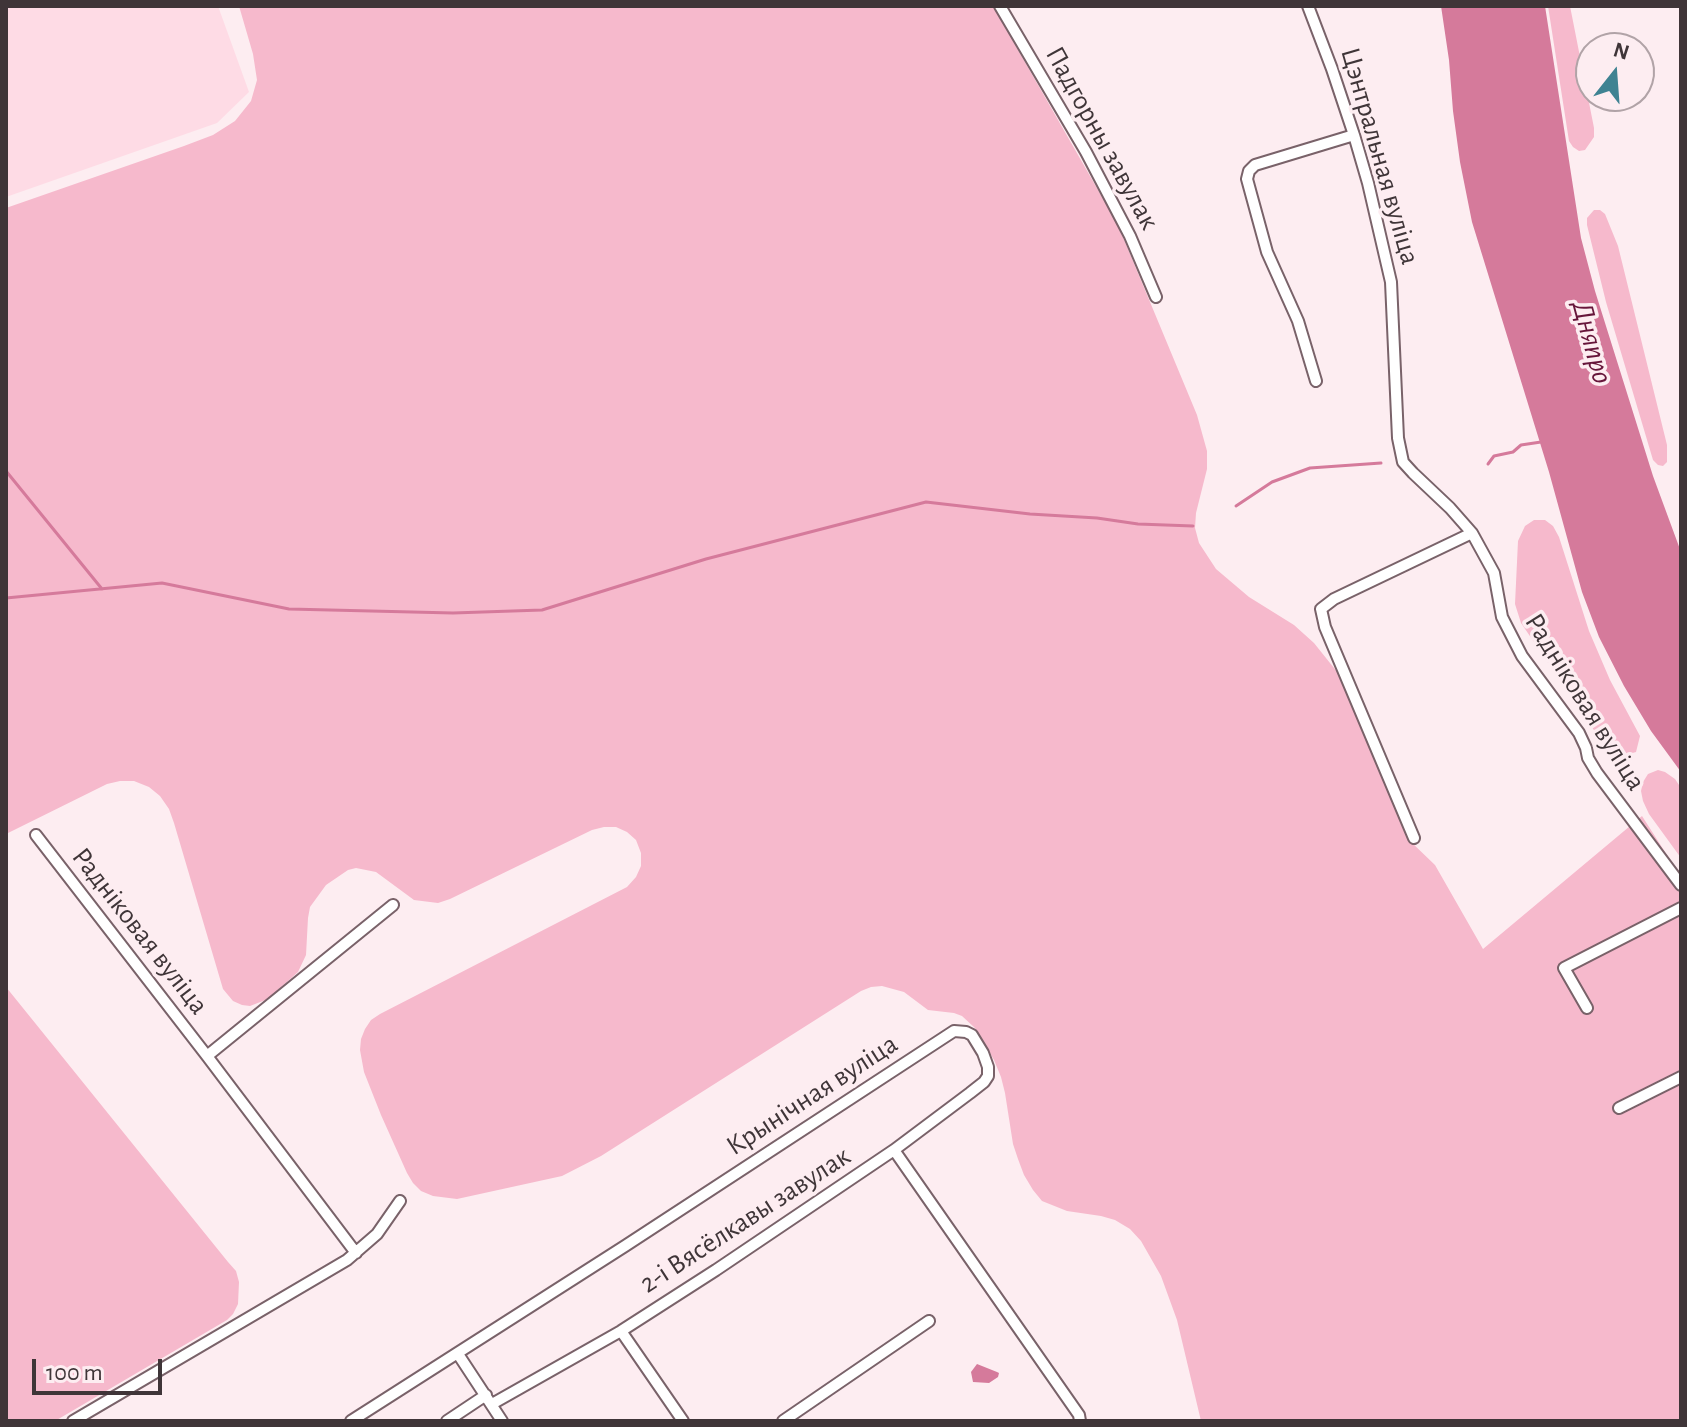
<!DOCTYPE html>
<html>
<head>
<meta charset="utf-8">
<style>
	body { margin:0 }
	#map { position:relative; width:1687px; height:1427px; overflow:hidden; background:#fdedf1; font-family:"Alegreya Sans",sans-serif }
	canvas { display:block }
	.frame { position:absolute; inset:0; border:8px solid #3f3538; pointer-events:none }
	.north { position:absolute; left:1575px; top:32px; width:80px; height:80px; box-sizing:border-box; background:#fdedf1; border:2px solid #b1a3a7; border-radius:50%; rotate:17deg; font-size:22px; font-weight:700; line-height:32px; text-align:center; color:#3f3538 }
	.north::after { content:''; display:block; margin:auto; width:28px; height:36px; background:#3f8392; clip-path:polygon(50% 0,100% 100%,50% 72%,0 100%) }
	.scale { position:absolute; left:32px; top:1359px; width:130px; height:36px; box-sizing:border-box; border:4px solid #3f3538; border-top:0; padding-left:10px; font-size:24px; line-height:28px; white-space:nowrap; color:#3f3538; -webkit-text-stroke:6px #fdedf1; paint-order:stroke }
</style>
</head>
<body>
<div id="map">
<canvas width="1687" height="1427"></canvas>
<div class="frame"></div>
<div class="north">N</div>
<div class="scale">100 m</div>
</div>
<script>
const context = document.querySelector('canvas').getContext('2d');
context.lineJoin = 'round';
function fillPath(path, color) {
  context.fillStyle = color;
  context.fill(path, 'evenodd');
}
function poly(rows) {
  const path = new Path2D();
  for (const r of rows) {
    path.moveTo(r[0], r[1]);
    for (let i = 2; i < r.length; i += 2) path.lineTo(r[i], r[i + 1]);
  }
  return path;
}
function stroke(path, color, width, dash) {
  context.strokeStyle = color;
  context.lineWidth = width;
  context.lineCap = dash ? 'butt' : 'round';
  context.setLineDash(dash || []);
  context.stroke(path);
}
function write(font, color, halo, rows, align = 'center') {
  context.font = font + ' "Alegreya Sans",sans-serif';
  context.lineWidth = 7;
  context.setLineDash([]);
  context.textBaseline = 'middle';
  context.strokeStyle = halo;
  context.fillStyle = color;
  for (const [text, x, y, turn = 0] of rows) {
    context.save();
    context.translate(x, y);
    context.rotate((+turn || 0) * Math.PI / 180);
    context.textAlign = isNaN(turn) ? turn : align;
    if (halo) context.strokeText(text, 0, 0);
    context.fillText(text, 0, 0);
    context.restore();
  }
}
fillPath(poly([
	[6,6,218,6,249,92,217,123,6,197]
]), '#fedbe5');
fillPath(poly([
	[239,6,993,6,1118,225,1197,415,1207,451,1207,469,1196,513,1195,528,1199,543,1216,569,1249,597,1294,625,1314,643,1342,678,1409,840,1435,865,1483,949,1642,816,1681,877,1681,1421,1201,1421,1177,1320,1161,1276,1141,1241,1130,1229,1115,1220,1101,1216,1067,1211,1042,1201,1033,1190,1024,1175,1018,1159,1013,1144,1005,1093,1001,1077,994,1060,975,1028,962,1016,954,1013,928,1010,904,992,882,986,871,987,861,991,601,1156,562,1176,457,1199,433,1196,421,1191,413,1183,407,1173,381,1115,364,1072,360,1050,361,1039,365,1029,371,1020,380,1014,627,887,636,877,641,866,641,853,636,840,627,832,616,827,604,827,592,830,450,899,438,903,414,900,376,872,356,868,348,870,326,885,310,907,308,918,306,955,298,972,268,999,250,1006,242,1005,233,1001,223,989,174,823,169,809,160,796,149,787,134,781,120,781,107,784,6,834,6,208,184,146,213,135,235,121,251,101,257,80,253,54],
	[1548,6,1570,6,1594,128,1594,137,1585,150,1579,151,1573,147,1569,141],
	[1594,210,1600,210,1605,214,1618,246,1667,445,1667,462,1663,466,1658,465,1653,460,1606,302,1587,225,1587,218],
	[1534,520,1545,520,1553,526,1559,537,1589,631,1610,680,1640,736,1636,752,1629,754,1620,753,1610,749,1600,739,1521,623,1515,604,1518,541,1525,526],
	[1658,770,1665,772,1675,779,1681,788,1681,858,1649,814,1643,801,1641,791,1643,782,1648,774],
	[6,987,228,1262,236,1271,239,1282,238,1304,233,1314,227,1320,55,1421,6,1421]
]), '#f6b9cc');
fillPath(poly([
	[1441,6,1545,6,1581,238,1595,291,1653,476,1681,552,1681,772,1651,731,1624,686,1599,637,1582,592,1549,472,1472,222,1460,162,1453,111,1449,60],
	[977,1364,997,1372,999,1373,998,1377,989,1383,973,1382,971,1372]
]), '#d57a9b');
stroke(poly([
	[1488,464,1494,456,1513,452,1521,445,1541,442],
	[6,471,102,589],
	[1236,506,1272,482,1310,468,1381,463],
	[6,598,162,583,289,609,453,613,542,610,706,559,926,502,1030,514,1097,518,1138,524,1193,526]
]), '#d57a9b', 3);
const minor = poly([
	[1000,6,1086,152,1130,236,1156,297],
	[1308,6,1332,69,1354,135,1368,183,1391,282,1398,438,1403,462,1413,473,1450,508,1472,533,1494,573,1502,617,1522,656,1579,733,1586,748,1588,758,1597,773,1681,885],
	[1316,381,1298,321,1267,252,1247,179,1249,171,1255,165,1354,135],
	[36,835,207,1056,356,1253],
	[1414,838,1325,627,1321,609,1334,599,1472,533],
	[1587,1008,1564,968,1681,908],
	[207,1056,393,905],
	[1619,1108,1681,1077],
	[894,1150,1079,1415,1080,1421],
	[621,1331,683,1421],
	[458,1354,502,1421],
	[73,1421,347,1260,377,1234,400,1201],
	[351,1421,625,1246,954,1031,966,1032,972,1035,983,1053,988,1067,988,1076,984,1082,970,1093,894,1150,716,1270,621,1331,492,1404],
	[447,1421,486,1395],
	[783,1421,929,1321]
]);
stroke(minor, '#796269', 14);
stroke(minor, '#fff', 10);
write('28px', '#3f3538', '#fdedf1', [
	["Падгорны завулак",1102,138,61],
	["Цэнтральная вуліца",1380,156,74],
	["Радніковая вуліца",1585,702,58],
	["Радніковая вуліца",140,931,52],
	["Крынічная вуліца",812,1095,-33],
	["2-і Вясёлкавы завулак",745,1220,-33]
]);
write('italic 30px', '#67163b', '#fdedf1', [
	["Дняпро",1592,342,75]
]);
</script>
</body>
</html>
